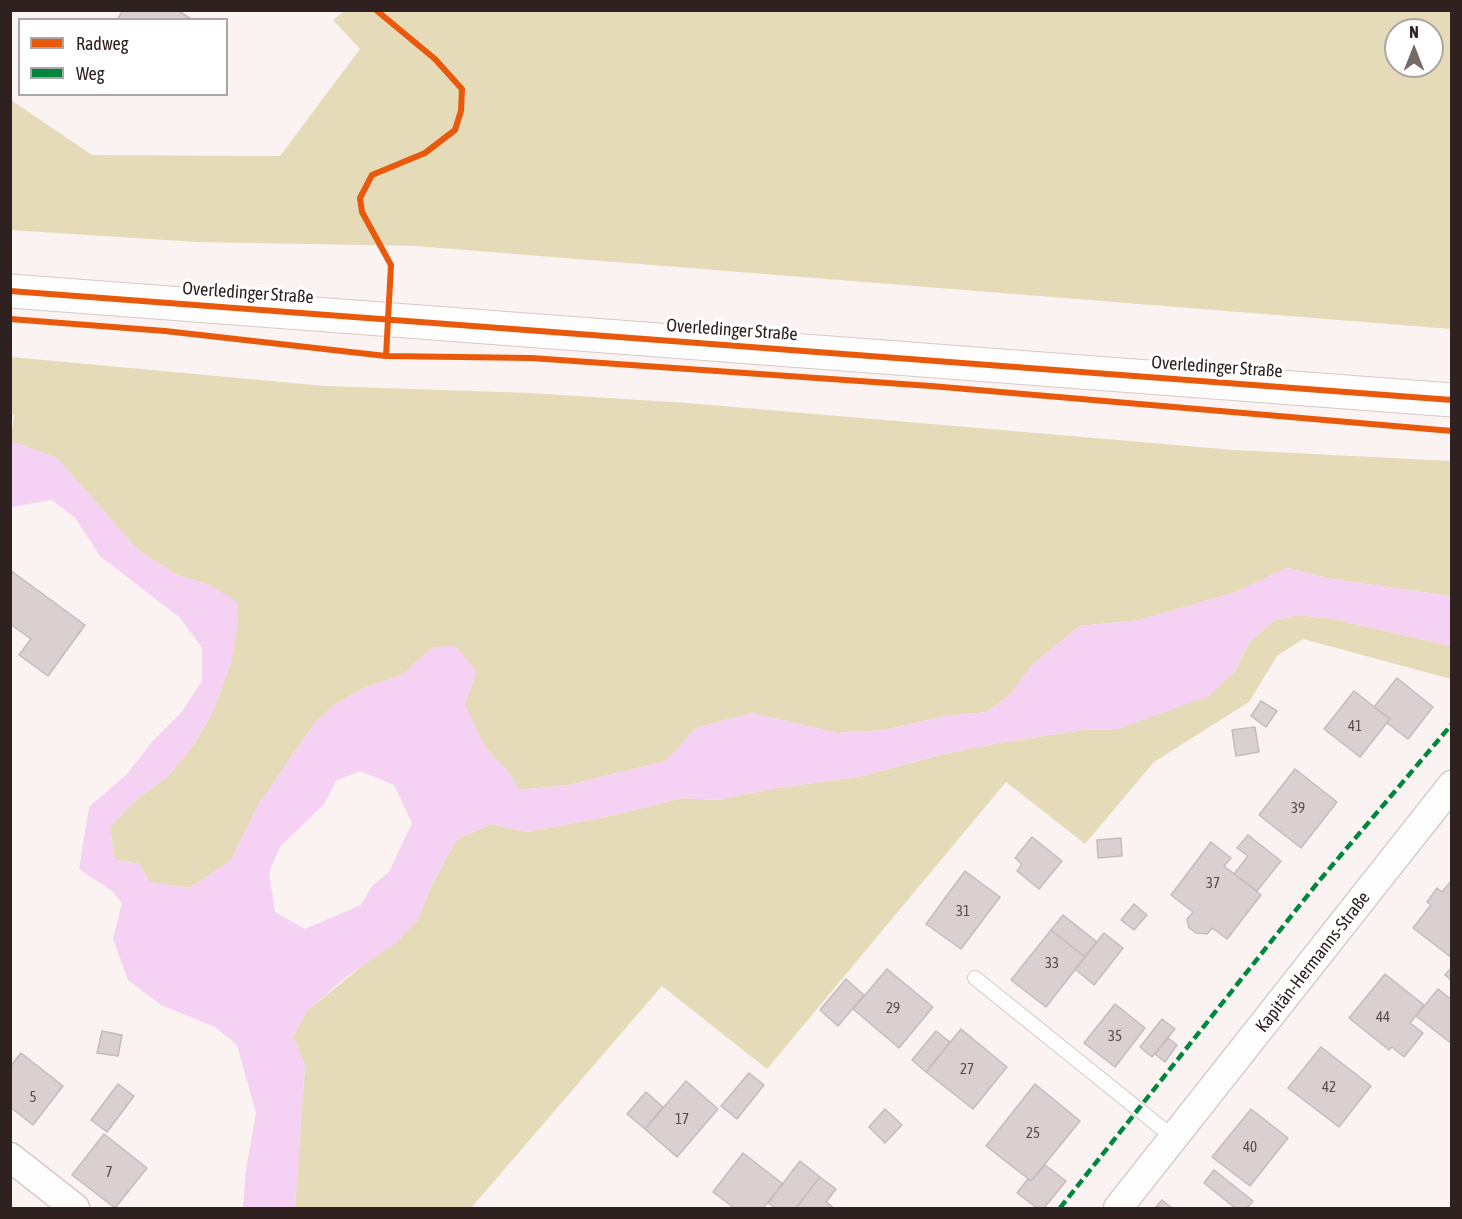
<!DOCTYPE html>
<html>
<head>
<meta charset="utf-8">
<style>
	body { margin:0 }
	#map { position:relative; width:1462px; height:1219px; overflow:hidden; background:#fbf3f1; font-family:"Asap Condensed",sans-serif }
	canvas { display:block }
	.frame { position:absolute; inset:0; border:12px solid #2e211f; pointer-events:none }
	.legend { position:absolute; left:18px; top:18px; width:210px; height:78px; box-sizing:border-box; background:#fff; border:2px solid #aba6a5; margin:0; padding:8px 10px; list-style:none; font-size:18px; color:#2e211f }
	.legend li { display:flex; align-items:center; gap:12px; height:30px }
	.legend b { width:30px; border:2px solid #aba6a5 }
	.north { position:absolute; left:1384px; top:18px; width:60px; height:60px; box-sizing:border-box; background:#fff; border:2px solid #aba6a5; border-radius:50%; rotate:0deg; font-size:16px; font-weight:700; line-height:24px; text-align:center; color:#2e211f }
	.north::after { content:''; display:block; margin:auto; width:21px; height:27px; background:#766a68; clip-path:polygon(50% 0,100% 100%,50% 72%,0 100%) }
</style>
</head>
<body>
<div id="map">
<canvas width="1462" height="1219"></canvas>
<div class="frame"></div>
<ul class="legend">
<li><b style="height:8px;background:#e8590c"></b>Radweg</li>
<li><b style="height:8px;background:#00873e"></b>Weg</li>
</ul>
<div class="north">N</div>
</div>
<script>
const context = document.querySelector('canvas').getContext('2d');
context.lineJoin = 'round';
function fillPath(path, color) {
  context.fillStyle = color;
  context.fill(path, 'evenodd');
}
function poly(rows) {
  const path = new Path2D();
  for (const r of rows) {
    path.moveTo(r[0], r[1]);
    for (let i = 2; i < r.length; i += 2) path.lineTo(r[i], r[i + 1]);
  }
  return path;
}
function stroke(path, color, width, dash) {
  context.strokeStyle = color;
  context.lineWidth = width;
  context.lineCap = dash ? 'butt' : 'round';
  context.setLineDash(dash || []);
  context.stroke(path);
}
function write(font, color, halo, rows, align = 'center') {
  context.font = font + ' "Asap Condensed",sans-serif';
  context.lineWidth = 6;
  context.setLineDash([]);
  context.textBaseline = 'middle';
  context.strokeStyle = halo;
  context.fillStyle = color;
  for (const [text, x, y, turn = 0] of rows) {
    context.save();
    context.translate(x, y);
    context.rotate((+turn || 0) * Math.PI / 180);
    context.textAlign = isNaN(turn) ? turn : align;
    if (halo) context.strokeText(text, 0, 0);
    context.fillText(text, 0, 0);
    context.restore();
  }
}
fillPath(poly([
	[346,10,1451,11,1451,329,415,246,196,242,11,230,11,100,92,155,280,156,360,49,333,20],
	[1396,30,1432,30,1432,66,1396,66],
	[11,357,325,386,531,393,687,403,1234,450,1451,461,1451,596,1331,579,1287,568,1236,592,1140,620,1080,626,1032,665,1010,695,987,712,945,716,885,730,837,733,751,713,696,728,666,761,569,785,518,790,510,774,485,747,433,647,402,675,366,687,334,705,314,724,258,805,231,860,190,888,150,882,139,864,115,860,110,827,138,798,168,776,190,750,211,716,231,663,210,585,177,575,138,550,57,458,11,441,14,415,11,415],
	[1298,615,1333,619,1451,646,1451,679,1303,639,1277,656,1249,702,1154,762,1085,844,1006,782,767,1069,662,986,471,1208,295,1208,305,1065,293,1037,307,1011,417,921,433,883,456,840,491,824,527,832,610,816,682,798,717,800,777,788,862,776,944,754,998,743,1083,730,1118,729,1234,673,1248,644,1273,621]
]), '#e6dbb9');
fillPath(poly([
	[11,441,57,458,138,550,177,575,210,585,237,602,238,623,231,663,211,716,190,750,168,776,138,798,110,827,115,860,139,864,150,882,190,888,231,860,258,805,314,724,334,705,366,687,402,675,433,647,456,646,477,672,465,705,485,747,510,774,519,790,569,785,666,761,696,728,751,713,837,733,885,730,945,716,987,712,1010,695,1032,665,1080,626,1140,620,1236,592,1287,568,1331,579,1451,596,1451,646,1333,619,1298,615,1273,621,1248,644,1234,673,1209,696,1118,729,1083,730,998,743,944,754,862,776,777,788,717,800,682,798,610,816,527,832,491,824,456,840,433,883,417,921,396,943,346,977,307,1011,293,1037,305,1065,295,1208,243,1208,246,1169,256,1113,237,1045,215,1027,161,1005,128,980,113,939,122,903,112,891,79,869,89,807,126,775,153,741,181,713,202,681,202,648,180,618,100,556,75,518,52,500,11,507],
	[360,771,394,785,412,823,389,872,372,886,361,905,305,929,275,912,269,872,280,847,324,804,336,781]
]), '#f5d1f4');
const building = poly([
	[123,10,177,10,193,20,117,20,123,10],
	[10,570,85,625,48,676,19,655,31,639,10,624,10,570],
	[1397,678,1433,707,1408,739,1387,723,1390,719,1374,707,1397,678],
	[1354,691,1390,719,1360,757,1324,729,1354,691],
	[1261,701,1277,711,1266,727,1251,716,1261,701],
	[1255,727,1259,752,1236,756,1232,730,1255,727],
	[1295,769,1337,802,1301,848,1259,815,1295,769],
	[1248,835,1281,861,1257,891,1234,874,1248,856,1237,848,1248,835],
	[1032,837,1062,861,1039,889,1017,871,1022,864,1015,858,1032,837],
	[1121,838,1122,856,1098,858,1097,840,1121,838],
	[1211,842,1231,858,1224,866,1261,895,1227,939,1212,928,1207,934,1196,933,1189,928,1187,919,1193,912,1171,895,1211,842],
	[965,871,1000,897,961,949,926,924,965,871],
	[1452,880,1452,958,1413,928,1431,905,1427,902,1437,888,1442,892,1452,880],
	[1134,904,1147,915,1134,930,1121,920,1134,904],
	[1063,915,1097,942,1085,957,1051,930,1063,915],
	[1051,930,1085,957,1046,1007,1011,980,1051,930],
	[1104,933,1123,948,1094,985,1075,969,1104,933],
	[1452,967,1452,981,1445,975,1452,967],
	[887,969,933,1007,899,1048,853,1009,887,969],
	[1385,974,1424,1005,1410,1023,1423,1033,1404,1057,1392,1047,1389,1050,1349,1018,1385,974],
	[846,979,864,995,838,1026,820,1010,846,979],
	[1438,989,1452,1000,1452,1044,1416,1016,1438,989],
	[1115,1004,1145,1028,1115,1067,1084,1043,1115,1004],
	[1162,1019,1175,1029,1152,1057,1140,1047,1162,1019],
	[961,1029,1007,1067,973,1109,926,1072,961,1029],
	[102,1031,122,1035,118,1056,97,1053,102,1031],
	[936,1031,950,1042,926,1072,912,1060,936,1031],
	[1168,1038,1177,1045,1165,1062,1155,1054,1168,1038],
	[1321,1047,1371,1086,1339,1127,1288,1088,1321,1047],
	[21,1053,63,1086,33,1125,10,1107,10,1067,21,1053],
	[749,1073,764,1085,737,1119,721,1106,749,1073],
	[686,1081,718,1109,677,1157,645,1129,686,1081],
	[118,1084,134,1096,107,1132,91,1120,118,1084],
	[1035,1084,1080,1121,1031,1181,986,1146,1035,1084],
	[646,1092,663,1107,645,1129,627,1114,646,1092],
	[885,1109,902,1125,885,1143,869,1127,885,1109],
	[1251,1109,1288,1138,1250,1186,1212,1157,1251,1109],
	[104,1134,147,1168,115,1208,72,1175,104,1134],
	[743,1153,783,1184,763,1208,734,1208,713,1192,743,1153],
	[800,1161,820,1177,796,1208,775,1208,768,1203,800,1161],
	[1045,1165,1066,1181,1044,1208,1037,1208,1017,1193,1028,1179,1031,1181,1045,1165],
	[1214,1170,1253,1201,1247,1208,1235,1208,1204,1183,1214,1170],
	[820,1177,836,1189,826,1202,834,1208,796,1208,820,1177],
	[1162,1200,1172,1208,1155,1208,1162,1200]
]);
fillPath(building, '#dad0d1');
stroke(building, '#c5bbbc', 1.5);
const service = poly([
	[975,978,1174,1138]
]);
const minor = poly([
	[10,1157,75,1208],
	[1118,1208,1452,785]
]);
const tertiary = poly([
	[10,291,1452,400]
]);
stroke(service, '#d4cac8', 16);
stroke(minor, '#d4cac8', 31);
stroke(tertiary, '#d4cac8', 35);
stroke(service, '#fefdfd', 14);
stroke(minor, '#fefdfd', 28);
stroke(tertiary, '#fefdfd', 33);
stroke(poly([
	[1060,1208,1319,881,1452,724]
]), '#00873e', 4.5, [9, 4.5]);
stroke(poly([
	[376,10,435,59,462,89,461,111,455,130,425,153,372,175,360,198,362,212,391,265,386,356],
	[10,291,1452,400],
	[10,319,165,331,386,356,531,358,931,386,1452,431]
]), '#e8590c', 6);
write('15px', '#594d4c', null, [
	["41",1355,726],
	["39",1298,808],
	["37",1213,883],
	["31",963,911],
	["33",1052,963],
	["29",893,1008],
	["44",1383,1017],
	["35",1115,1036],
	["27",967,1069],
	["42",1329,1087],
	["5",33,1097],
	["17",682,1119],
	["25",1033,1133],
	["40",1250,1147],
	["7",109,1172]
]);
write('18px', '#2e211f', '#fff', [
	["Overledinger Straße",248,293,4],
	["Overledinger Straße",732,330,4],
	["Overledinger Straße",1217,367,4],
	["Kapitän-Hermanns-Straße",1313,962,-52]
]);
</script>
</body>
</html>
